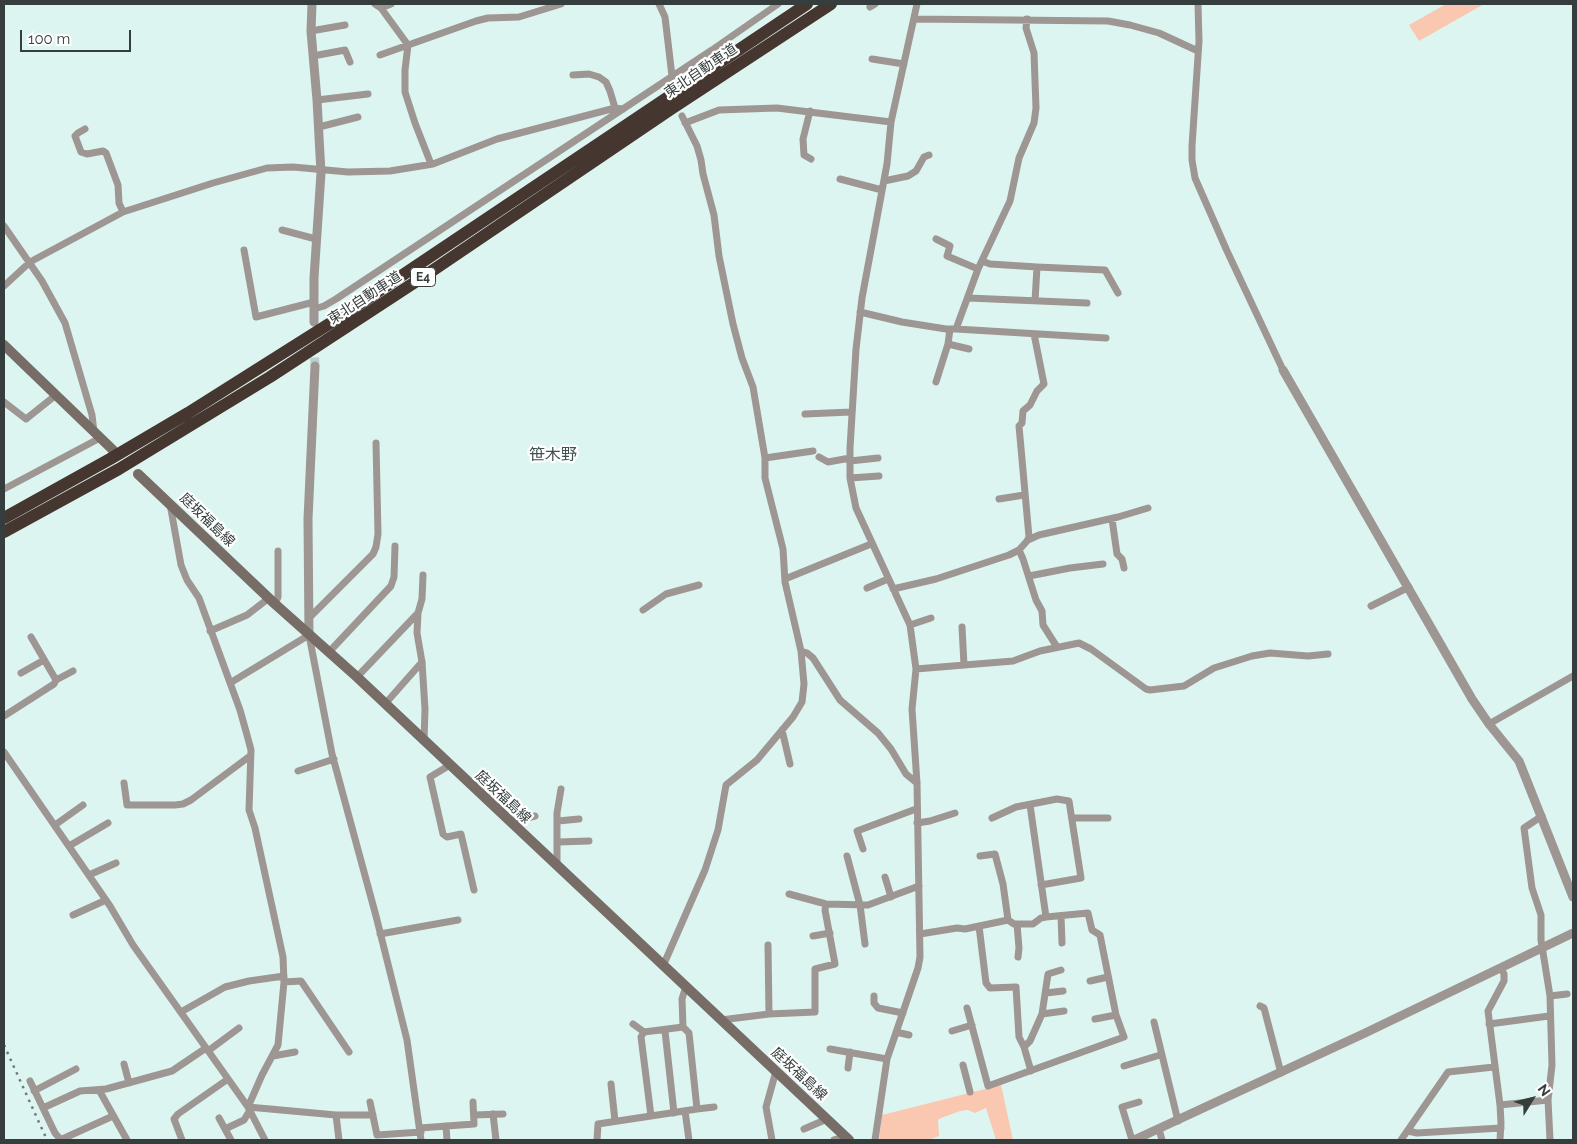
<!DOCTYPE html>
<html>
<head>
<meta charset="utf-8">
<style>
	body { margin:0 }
	#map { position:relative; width:1577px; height:1144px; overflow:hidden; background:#ddf5f1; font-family:Raleway,sans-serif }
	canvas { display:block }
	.frame { position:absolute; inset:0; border:5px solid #353e3d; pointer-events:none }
	.north { position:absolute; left:1507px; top:1074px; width:50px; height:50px; -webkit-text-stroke:4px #fff; paint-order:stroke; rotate:54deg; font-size:14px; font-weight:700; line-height:20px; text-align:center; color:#353e3d }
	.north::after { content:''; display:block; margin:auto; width:18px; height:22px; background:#353e3d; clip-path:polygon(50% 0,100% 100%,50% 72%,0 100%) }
	.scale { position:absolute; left:20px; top:30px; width:111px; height:22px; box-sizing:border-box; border:2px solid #353e3d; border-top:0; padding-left:6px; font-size:15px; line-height:18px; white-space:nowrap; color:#353e3d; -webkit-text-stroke:4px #fff; paint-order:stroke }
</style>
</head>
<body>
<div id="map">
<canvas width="1577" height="1144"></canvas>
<div class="frame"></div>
<div class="north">N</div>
<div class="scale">100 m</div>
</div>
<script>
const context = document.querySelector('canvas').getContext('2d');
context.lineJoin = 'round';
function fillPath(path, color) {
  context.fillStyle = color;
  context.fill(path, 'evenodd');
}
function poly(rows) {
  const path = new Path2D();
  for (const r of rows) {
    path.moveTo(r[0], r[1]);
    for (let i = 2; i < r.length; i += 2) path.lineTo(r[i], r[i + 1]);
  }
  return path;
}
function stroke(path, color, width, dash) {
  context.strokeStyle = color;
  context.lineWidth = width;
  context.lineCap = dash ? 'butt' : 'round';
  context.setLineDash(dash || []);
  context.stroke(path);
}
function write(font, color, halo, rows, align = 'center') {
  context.font = font + ' Raleway,"Noto Sans JP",sans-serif';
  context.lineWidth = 4.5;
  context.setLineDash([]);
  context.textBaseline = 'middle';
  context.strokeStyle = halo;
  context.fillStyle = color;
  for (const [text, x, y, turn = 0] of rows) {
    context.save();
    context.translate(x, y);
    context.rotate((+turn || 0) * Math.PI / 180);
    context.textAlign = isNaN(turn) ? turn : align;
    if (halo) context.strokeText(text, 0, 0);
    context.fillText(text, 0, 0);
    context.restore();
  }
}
fillPath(poly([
	[1446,4,1484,4,1419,41,1409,25],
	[1001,1085,1013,1140,996,1140,986,1108,975,1113,968,1110,960,1111,941,1118,938,1120,939,1136,928,1140,879,1140,882,1115]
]), '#fac7b0');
stroke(poly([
	[314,344,315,366]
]), '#bbd0cd', 9, [9, 4.5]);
stroke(poly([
	[375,4,381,8,408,45,405,70,405,92,415,123,431,164],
	[659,4,665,17,672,76],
	[1198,4,1199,41,1192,146,1192,160,1195,178,1227,251,1283,370],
	[870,7,875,4],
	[381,8,391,4],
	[914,19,1108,21,1130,25,1159,33,1198,51],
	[311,31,345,25],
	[380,55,476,21,488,18,519,17,561,4],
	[313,56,345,50,350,62],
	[872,59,904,64],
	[573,75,589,74,599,77,606,82,610,91,615,108],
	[317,100,368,94],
	[810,111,803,139,804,155,811,159],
	[685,123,719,110,777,108,891,122],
	[319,127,358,117],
	[85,129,78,133,75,136,81,152,87,154,103,151,106,153,118,185,119,203,123,212],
	[840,179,882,190],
	[884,181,908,176,916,171,924,157,929,155],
	[4,226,42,281,65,323,92,415,94,432],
	[282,230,316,239],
	[936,239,950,246,947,256,978,269],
	[244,250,256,317,314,302],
	[982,261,990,264,1037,267,1105,270,1118,293],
	[4,286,30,262,123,212,213,183,267,168,293,167,348,172,390,171,433,164,497,139,615,108,623,109],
	[968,298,1087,303],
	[1035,301,1037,267],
	[314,309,324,306,336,299,712,50,778,4],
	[860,312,902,322,946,329,956,329,978,269,1010,201,1019,158,1034,123,1036,108,1034,53,1026,28,1027,19],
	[956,329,1106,338],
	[948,344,969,349],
	[936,382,948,344,950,329],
	[4,402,26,419,56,395],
	[805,414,851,412],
	[819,457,828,462,850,458],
	[765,458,813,451],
	[850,461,878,458],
	[850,478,879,476],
	[4,489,100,438],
	[999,499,1024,495],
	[170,504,181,565,187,580,199,598,240,710,247,735,251,750,249,810,255,828,283,957,284,982,278,1045,262,1075,248,1107,336,1115,373,1115],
	[1112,519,1117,554,1122,559,1124,568],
	[1028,540,1039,535,1118,517,1148,508],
	[1019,550,1023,559,1036,600,1042,611,1043,625,1057,647],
	[1029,576,1070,568,1103,564],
	[785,579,871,544],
	[867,588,888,579],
	[893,589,936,579,1009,555,1019,550,1027,541,1029,537,1019,426,1022,423,1023,411,1030,405,1037,391,1044,384,1034,334],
	[275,604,278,597,278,551],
	[1371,606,1409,587],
	[643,610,666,594,699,585],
	[418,613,417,633,422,662,425,709,424,741],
	[310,617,373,554,376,547,378,534,376,443],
	[910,625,931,618],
	[962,627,964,665],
	[210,631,247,615,269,598],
	[31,637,56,680],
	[801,651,807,653,813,658,840,700,878,733,891,749,906,774,917,783],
	[329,652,391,586,394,577,395,546],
	[916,669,1013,661,1040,651,1079,643,1091,649,1146,689,1150,690,1184,686,1214,668,1252,656,1270,653,1308,656,1328,654],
	[21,673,44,660],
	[357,677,418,613,422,599,423,575],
	[230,683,309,635,332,754,376,916,407,1040,421,1140],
	[385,704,422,662],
	[4,716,54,684,56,680,73,671],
	[1489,724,1573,676],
	[782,730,790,764],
	[4,752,110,906,133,945,248,1107,265,1140],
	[450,765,430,777,443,834,447,837,461,834,474,890],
	[298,771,334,759],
	[124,783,127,805,175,805,183,804,191,800,250,756],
	[1030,805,1046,917],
	[1542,816,1524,828,1532,888,1541,915,1541,940,1550,996,1552,1065,1548,1100,1550,1140],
	[992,818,1016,807,1057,799,1069,801,1081,878,1041,885],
	[1072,818,1108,818],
	[558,821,579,819],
	[917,823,930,821,955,813],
	[512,824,515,821,535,816],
	[55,825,83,805],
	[558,842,589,841],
	[69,846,108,823],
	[863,849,857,831,916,809],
	[847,856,860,905,865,944],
	[980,856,995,854,1003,884,1008,920],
	[557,866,557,813,561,789],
	[89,875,116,863],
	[885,877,891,897],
	[789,894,826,904,868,905,919,886],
	[73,915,106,900],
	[1061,916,1062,943],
	[1017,924,1019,948,1018,957],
	[979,926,986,983,990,988,1016,987,1019,1037,1024,1047],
	[380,934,458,920],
	[920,934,957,928,965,929,1008,920,1014,924,1033,924,1041,918,1046,917,1088,913,1092,930,1100,935,1116,1015,1124,1037,988,1086,967,1008],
	[813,936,830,933],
	[768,945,769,1014],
	[663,966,705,870,718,830,726,785,757,760,793,717,802,702,804,684,801,651,785,582,783,549,765,478,765,458,753,387,742,358,733,324,719,256,714,215,703,174,701,160,697,146,682,116],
	[1090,981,1108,977],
	[284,982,301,981,349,1052],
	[1046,993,1063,991],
	[874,996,874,1003,878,1008,903,1013],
	[1550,996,1567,994],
	[1260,1006,1264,1008,1281,1073],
	[181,1012,225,987,249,981,284,976],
	[1042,1014,1064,1011],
	[1095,1019,1116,1015],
	[721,1020,769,1014,815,1012,815,969,835,964,825,910,826,904],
	[1154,1022,1178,1121],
	[633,1024,644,1032],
	[1489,1024,1549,1016],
	[665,1031,674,1113],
	[952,1031,972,1025],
	[896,1032,909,1035],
	[830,1049,887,1059],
	[208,1051,239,1028],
	[273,1056,295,1052],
	[124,1064,129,1083],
	[963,1065,970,1092],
	[1124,1066,1160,1055],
	[848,1068,850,1052],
	[1031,1071,1024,1047,1030,1041,1042,1014,1048,974,1061,970],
	[30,1081,55,1133,61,1140],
	[611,1084,615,1121],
	[99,1090,127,1140],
	[34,1091,76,1069],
	[370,1102,377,1135,421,1132],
	[1500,1105,1548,1100],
	[43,1108,80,1091,106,1089,172,1071,206,1048],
	[697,1109,714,1107],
	[685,1111,689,1140],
	[493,1114,496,1140],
	[336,1115,339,1140],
	[474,1115,503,1114],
	[651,1116,641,1037,644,1032,683,1027],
	[219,1118,231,1140],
	[446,1126,447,1140],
	[420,1128,474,1124,473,1102],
	[225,1129,244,1120,250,1110],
	[804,1129,827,1119],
	[1159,1129,1162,1140],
	[1408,1131,1417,1133,1501,1128],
	[60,1140,113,1116],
	[182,1140,174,1119,178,1114,228,1079],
	[597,1140,598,1124,697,1109,689,1033,683,1027,682,999,686,986],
	[772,1140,766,1107,776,1071],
	[834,1140,845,1137],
	[875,1140,887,1059,918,968,920,957,917,783,912,709,916,669,910,625,856,508,850,478,850,448,856,349,862,298,887,164,891,122,917,4],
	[1132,1140,1122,1107,1139,1102],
	[1401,1140,1448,1072,1494,1067],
	[1500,1140,1501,1123,1500,1105,1488,1011,1504,981,1504,974,1501,968]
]), '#9e9692', 7);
stroke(poly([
	[312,4,311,31,317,100,321,173,314,278,314,322],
	[1283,370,1472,699,1489,724,1519,761,1573,897],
	[309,635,308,519,315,366],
	[1134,1140,1363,1034,1573,933]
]), '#9e9692', 9);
stroke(poly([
	[4,345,113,450],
	[138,474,275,604,357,677,849,1140]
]), '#786c67', 10);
stroke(poly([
	[4,518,110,459,188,413,340,317,807,4],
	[4,532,119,469,270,377,429,273,671,109,831,4]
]), '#45362f', 12);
stroke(poly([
	[4,1045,47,1140]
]), '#6d7b79', 2.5, [2.5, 5]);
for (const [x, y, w] of [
	[423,277,25]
]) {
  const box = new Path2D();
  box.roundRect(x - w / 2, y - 9.5, w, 19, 4);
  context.fillStyle = '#fff';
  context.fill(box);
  stroke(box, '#353e3d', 1);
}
write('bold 12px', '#353e3d', null, [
	["E4",423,277]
]);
write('14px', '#353e3d', '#fff', [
	["東北自動車道",701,71,-34],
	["東北自動車道",365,298,-33],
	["庭坂福島線",207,520,44],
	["庭坂福島線",503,797,43],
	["庭坂福島線",799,1074,43]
]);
write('16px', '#3f524f', '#fff', [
	["笹木野",553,455]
]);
</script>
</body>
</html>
